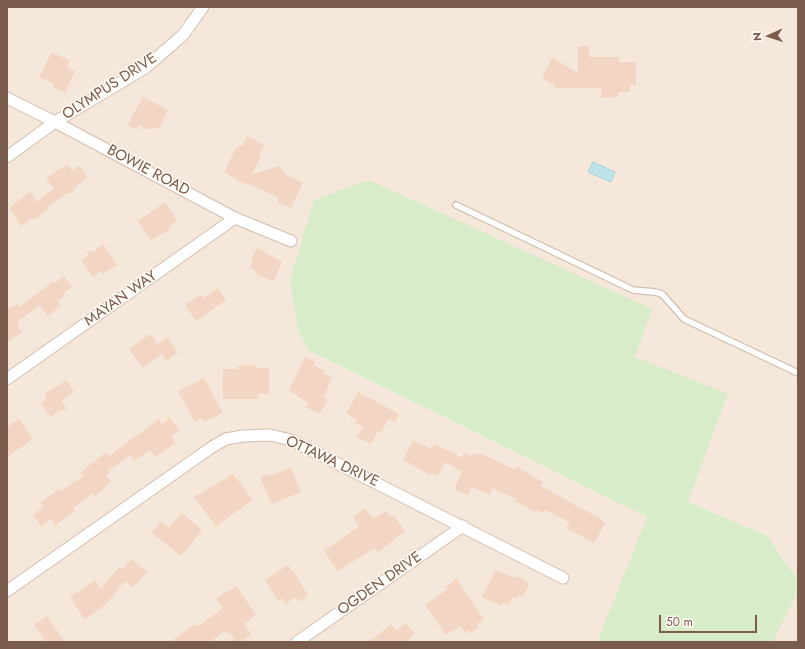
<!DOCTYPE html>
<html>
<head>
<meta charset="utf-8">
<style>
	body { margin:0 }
	#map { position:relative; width:805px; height:649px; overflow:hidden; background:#fdf6ec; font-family:Jost,sans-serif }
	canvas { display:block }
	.frame { position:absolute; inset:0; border:8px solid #7a5c4d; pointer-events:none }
	.north { position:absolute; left:749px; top:16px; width:40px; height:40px; -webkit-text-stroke:3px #fffaf3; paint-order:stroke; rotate:267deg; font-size:11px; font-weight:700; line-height:16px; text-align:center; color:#7a5c4d }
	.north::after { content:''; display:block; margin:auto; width:14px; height:18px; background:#7a5c4d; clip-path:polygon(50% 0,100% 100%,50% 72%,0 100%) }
	.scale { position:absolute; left:659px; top:615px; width:98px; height:18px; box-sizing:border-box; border:2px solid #7a5c4d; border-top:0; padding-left:5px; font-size:12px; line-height:14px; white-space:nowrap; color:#7a5c4d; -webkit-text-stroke:3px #fffaf3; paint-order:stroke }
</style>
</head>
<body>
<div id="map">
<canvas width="805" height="649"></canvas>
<div class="frame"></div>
<div class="north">N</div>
<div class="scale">50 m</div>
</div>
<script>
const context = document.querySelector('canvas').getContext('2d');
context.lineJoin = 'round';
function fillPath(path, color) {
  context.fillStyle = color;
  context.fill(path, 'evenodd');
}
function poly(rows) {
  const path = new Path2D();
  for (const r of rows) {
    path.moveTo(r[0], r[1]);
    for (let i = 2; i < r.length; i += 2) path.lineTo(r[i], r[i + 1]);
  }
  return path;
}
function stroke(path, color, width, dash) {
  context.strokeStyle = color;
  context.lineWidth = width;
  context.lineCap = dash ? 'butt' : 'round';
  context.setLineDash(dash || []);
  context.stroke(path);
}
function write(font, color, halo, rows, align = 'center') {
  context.font = font + ' Jost,sans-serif';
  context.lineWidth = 3;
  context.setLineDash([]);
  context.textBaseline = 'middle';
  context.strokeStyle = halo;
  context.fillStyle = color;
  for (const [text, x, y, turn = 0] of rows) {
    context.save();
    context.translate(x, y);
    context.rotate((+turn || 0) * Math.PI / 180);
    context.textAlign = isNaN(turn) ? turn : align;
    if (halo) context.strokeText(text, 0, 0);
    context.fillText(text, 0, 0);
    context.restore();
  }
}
fillPath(poly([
	[7,7,798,7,798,642,773,642,797,593,796,576,786,564,768,536,688,502,728,394,298,330,308,350,647,517,597,642,7,642]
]), '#f5e8da');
fillPath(poly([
	[369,180,652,309,635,357,728,394,688,502,768,536,786,564,796,576,797,593,773,642,597,642,647,517,308,350,298,330,290,281,314,200]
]), '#d8ecc9');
const water = poly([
	[593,162,615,172,611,182,588,172,593,162]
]);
fillPath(water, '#bfe3e8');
stroke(water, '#a5d3da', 1);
fillPath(poly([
	[578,46,589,46,589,57,619,57,619,62,636,62,636,85,630,85,630,91,618,93,618,97,601,98,601,88,555,88,555,86,542,78,552,58,578,73],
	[52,52,70,61,67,67,75,71,65,93,53,87,54,84,39,77],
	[143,97,168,110,159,129,153,127,150,130,139,125,137,130,127,125],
	[247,136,264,145,259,156,261,156,252,174,280,166,285,174,303,183,291,208,277,202,279,198,247,183,246,185,224,172,236,148,243,145],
	[67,164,72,171,80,165,87,176,86,178,73,189,73,193,68,193,47,207,49,209,34,220,32,218,21,226,9,208,30,192,37,202,54,189,46,178],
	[165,202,177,220,168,228,169,230,151,240,138,221],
	[103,244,117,265,106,272,102,273,101,271,93,277,81,260,88,256,87,251,93,252],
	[257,248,282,262,273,282,255,273,256,271,250,268,253,262,251,261],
	[64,276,72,287,63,294,65,296,58,301,61,305,48,316,40,306,18,321,20,324,17,326,22,332,7,342,7,305,9,309,17,304,19,307,54,281,55,283],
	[218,288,226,300,196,321,185,305,201,294,204,298],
	[150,334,158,344,167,337,178,352,167,361,162,354,143,368,129,349],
	[305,357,315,362,314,365,325,371,324,373,332,377,324,398,328,400,319,414,306,407,308,403,289,390],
	[257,365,257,368,269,368,269,394,258,394,258,399,223,399,223,369,238,369,237,366],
	[204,378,223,413,208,420,203,421,202,418,195,422,178,391],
	[67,380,74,392,61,400,67,409,60,411,50,417,42,404,41,402,47,399,44,394],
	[358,392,399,414,395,422,388,419,381,432,378,431,371,444,357,437,363,427,355,423,357,420,346,414],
	[170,418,179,430,171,436,176,443,155,457,150,450,134,461,130,455,108,471,109,473,106,475,111,482,104,487,105,488,95,496,93,493,73,508,76,511,56,525,51,518,41,526,33,515,43,507,40,503,59,489,61,491,83,476,80,473,106,452,109,456,159,419,162,424],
	[19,419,33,439,7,457,7,427],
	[413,440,431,449,434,443,462,458,464,452,471,456,473,453,479,455,480,453,515,470,517,467,543,482,541,486,603,520,602,521,605,523,594,543,566,528,569,522,545,510,543,513,537,510,536,512,514,501,516,499,493,488,490,495,472,487,468,495,454,489,462,472,445,462,438,476,431,473,430,475,403,460],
	[289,468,291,469,301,492,272,504,260,477,270,474,270,476],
	[233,474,253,500,216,526,194,497],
	[365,508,373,519,386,511,391,517,393,515,405,531,378,552,375,548,338,571,324,551,359,526,353,517],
	[182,513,202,530,181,556,152,533,161,522,169,528],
	[131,559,147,572,133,587,125,581,106,604,85,620,70,597,95,580,101,589,119,567,122,570],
	[288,565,293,572,294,572,308,595,298,602,295,597,286,604,282,598,278,601,265,580],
	[496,570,514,578,515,576,526,580,525,582,529,584,523,597,519,595,517,599,513,597,509,605,502,602,501,605,495,603,482,597],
	[456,579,484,619,477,624,479,627,471,633,468,630,465,632,460,626,446,635,425,605,448,589,446,587],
	[236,586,256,615,244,624,251,634,241,642,236,642,229,632,227,633,225,631,210,642,170,642,195,624,197,627,223,608,216,600,225,592,226,593],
	[47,616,65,642,46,642,34,625],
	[406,623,415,634,405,642,369,642,391,624,396,631]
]), '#f3d5c3');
const lane = poly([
	[456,205,633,290,655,292,662,294,684,319,798,373]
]);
const street = poly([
	[7,98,55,122,235,218,291,241],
	[7,157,55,122,145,68,183,35,203,7],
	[7,379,235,218],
	[7,591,212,447,226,439,243,436,270,435,291,440,563,578],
	[297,642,463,526]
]);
stroke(lane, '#d1beb0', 8);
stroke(street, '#d1beb0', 13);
stroke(lane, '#fff', 5.5);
stroke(street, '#fff', 11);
write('15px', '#7a5c4d', '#fffaf3', [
	["OLYMPUS DRIVE",110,87,-33],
	["BOWIE ROAD",148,171,28],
	["MAYAN WAY",121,299,-35],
	["OTTAWA DRIVE",332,462,25],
	["OGDEN DRIVE",380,584,-35]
]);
</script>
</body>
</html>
